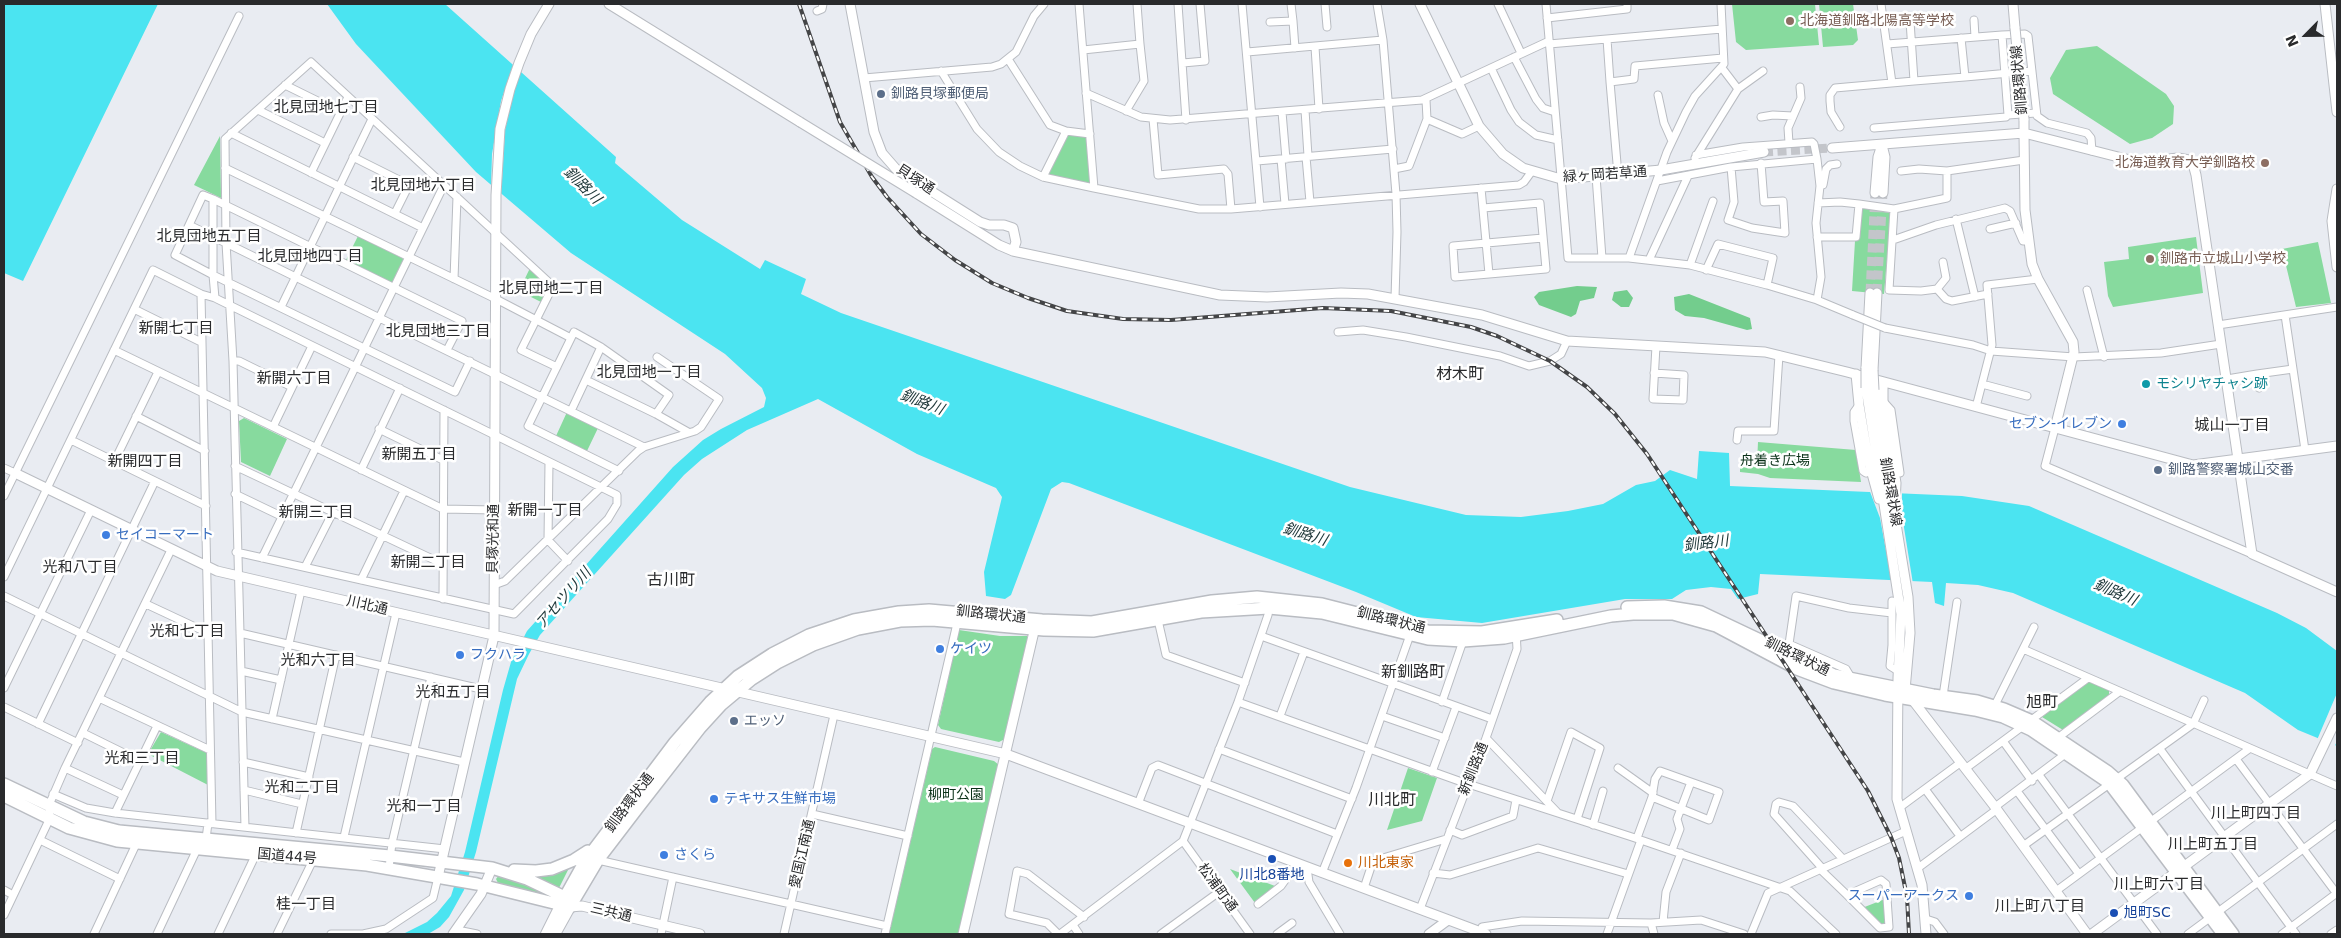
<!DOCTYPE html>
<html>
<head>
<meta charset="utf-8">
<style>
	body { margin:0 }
	#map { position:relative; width:2341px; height:938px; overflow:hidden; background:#e9ecf2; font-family:"DejaVu Sans",sans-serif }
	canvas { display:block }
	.frame { position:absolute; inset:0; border:5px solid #292a2c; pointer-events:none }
	.north { position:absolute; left:2281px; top:10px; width:50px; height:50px; -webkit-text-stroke:4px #fff; paint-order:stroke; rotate:247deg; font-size:14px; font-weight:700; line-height:20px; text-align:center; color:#292a2c }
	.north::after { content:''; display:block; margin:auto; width:18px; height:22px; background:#292a2c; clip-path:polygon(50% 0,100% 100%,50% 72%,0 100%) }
</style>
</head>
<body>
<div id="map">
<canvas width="2341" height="938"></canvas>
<div class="frame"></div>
<div class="north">N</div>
</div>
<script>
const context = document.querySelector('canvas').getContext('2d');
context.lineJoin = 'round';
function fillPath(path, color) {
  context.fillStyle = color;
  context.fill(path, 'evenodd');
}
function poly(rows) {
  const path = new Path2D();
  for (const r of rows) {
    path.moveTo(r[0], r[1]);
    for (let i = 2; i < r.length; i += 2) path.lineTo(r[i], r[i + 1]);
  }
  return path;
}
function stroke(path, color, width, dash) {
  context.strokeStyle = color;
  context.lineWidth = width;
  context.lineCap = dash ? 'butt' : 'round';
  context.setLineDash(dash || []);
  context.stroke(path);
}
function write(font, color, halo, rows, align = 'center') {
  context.font = font + ' "DejaVu Sans","Noto Sans JP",sans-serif';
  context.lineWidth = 5;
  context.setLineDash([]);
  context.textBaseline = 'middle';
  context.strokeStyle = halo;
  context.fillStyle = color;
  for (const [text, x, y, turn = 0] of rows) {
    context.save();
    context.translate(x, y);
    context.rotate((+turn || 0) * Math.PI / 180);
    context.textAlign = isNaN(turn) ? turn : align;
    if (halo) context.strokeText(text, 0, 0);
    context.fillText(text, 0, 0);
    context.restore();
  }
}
fillPath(poly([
	[1732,4,1815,4,1819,45,1746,50,1736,42],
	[1819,4,1853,4,1858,40,1853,45,1823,47],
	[2097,46,2166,94,2174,106,2173,124,2152,138,2130,144,2053,94,2050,78,2066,50],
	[1066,134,1088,137,1091,182,1087,185,1050,175,1048,172],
	[220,136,221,198,194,185],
	[1861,208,1891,213,1884,294,1852,291,1855,241,1858,239],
	[358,236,404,259,392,283,346,260],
	[2196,237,2203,293,2113,307,2108,296,2104,262,2129,259,2128,247],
	[2318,242,2331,303,2296,307,2282,249],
	[530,268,549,286,541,302,519,291],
	[567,412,598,428,587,451,556,436],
	[244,418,287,439,270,476,241,462,239,421],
	[1758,442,1856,450,1861,482,1770,478,1758,474,1740,472,1740,464,1757,464],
	[959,630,1000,636,1027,636,1029,639,1005,739,999,742,941,729,938,725],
	[2088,681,2109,690,2109,695,2063,730,2042,717],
	[161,732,207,753,208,785,148,754],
	[935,747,994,761,999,765,959,934,889,934,932,749],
	[1408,768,1437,778,1422,821,1387,830],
	[569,868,559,888,533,875],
	[1230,869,1275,886,1275,888,1255,903],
	[499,875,510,876,552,897,498,883,496,879],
	[1885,899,1887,926,1881,926,1862,908]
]), '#87da9e');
fillPath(poly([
	[1577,286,1597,287,1594,298,1580,301,1576,314,1571,317,1539,305,1534,297,1539,292],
	[1627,290,1633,298,1629,307,1621,307,1612,300,1614,292],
	[1689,294,1750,318,1752,329,1747,330,1704,318,1685,316,1675,310,1674,297]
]), '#73cd8d');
fillPath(poly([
	[4,4,158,4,23,281,4,273],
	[327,4,445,4,616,157,615,163,682,220,760,269,765,260,806,279,801,294,841,313,1350,487,1466,515,1521,517,1568,511,1603,504,1636,485,1655,481,1670,470,1697,479,1699,451,1729,453,1730,486,1962,496,2029,506,2277,613,2306,628,2337,651,2337,746,2298,730,2245,693,2013,593,1978,585,1946,583,1944,606,1935,603,1932,582,1760,574,1758,594,1738,599,1731,589,1711,587,1686,590,1672,599,1625,599,1482,623,1416,617,1356,592,1069,483,1062,482,1051,489,1011,595,1005,599,986,596,984,572,1002,497,996,488,917,454,818,399,747,430,702,459,684,475,540,635,529,654,517,679,476,852,464,890,449,917,440,927,428,934,403,934,427,922,437,913,451,896,465,852,503,690,511,662,527,631,673,467,703,440,721,429,764,407,766,398,762,388,725,354,571,253,476,172,356,44]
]), '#4be4f1');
fillPath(poly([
	[514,62,522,69,514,91,505,130,501,196,491,188,492,154,501,101],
	[1869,489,1902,490,1902,515,1913,584,1892,583,1880,518],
	[2337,693,2337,741,2334,748,2317,740]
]), '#e9ecf2');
stroke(poly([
	[1764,152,1832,148],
	[1870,293,1875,193],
	[1877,293,1883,193]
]), '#c3c5ca', 9, [9, 4.5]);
const minor = poly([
	[1079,4,1094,188,1199,209,1231,209,1519,185,1524,182,1532,171],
	[1137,4,1140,44],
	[1178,4,1186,120],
	[1242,4,1260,207],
	[1291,4,1293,21],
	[1325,4,1327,27],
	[1377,4,1383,40,1396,194,1397,232,1395,298],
	[1498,4,1521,53],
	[1546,4,1568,258,1629,258,1690,265,1767,285,1817,300,1853,315],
	[1881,4,1892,83],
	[817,11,822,9,823,4],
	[1547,18,1627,9,1627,4],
	[1974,20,1975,37],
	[1270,22,1293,21,1295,48],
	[2002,35,2025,34,2028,36,2037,116,2047,123,2087,133,2091,138,2092,151],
	[1607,39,1610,82],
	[1549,44,1722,29],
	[1315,47,1319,109],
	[1083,50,1140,44,1144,81,1126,111],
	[1247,52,1383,40],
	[1514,57,1536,99,1543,108,1555,112],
	[1008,59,1050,125,1066,131,1090,134],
	[1183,63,1205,61,1200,4],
	[1491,68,1511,110,1519,122,1536,135,1558,140],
	[1722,68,1738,89],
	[941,71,977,129,999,152,1020,166,1043,177,1094,188],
	[1965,77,2032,71],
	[864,78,992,67,1001,64,1016,52,1034,16,1044,4],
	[1914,81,1965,77,1961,38],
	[285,85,340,112],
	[1086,93,1141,117,1170,120,1422,100,1549,41],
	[1658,95,1664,123,1672,141],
	[258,110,325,143],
	[1305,110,1308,156],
	[1282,112,1286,159],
	[2008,115,2036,113],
	[1761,117,1773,115,1793,116],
	[1153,119,1158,175,1224,169,1228,174,1231,209],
	[1427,119,1462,134,1479,126],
	[1840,127,1831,112,1830,101,1830,95,1835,88,1914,81,1910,21],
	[1874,128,2006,117,2008,115,2002,35,1887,44],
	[231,133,423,228],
	[1789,143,1788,128,1801,98,1800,87],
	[353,157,409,185,395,213],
	[1306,157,1310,202],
	[1695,158,1738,89,1763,71],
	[1281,159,1285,204],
	[1817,159,1820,186,1816,223,1821,277,1817,300],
	[1257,161,1393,149],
	[1731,167,1734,202,1728,220,1752,228,1785,233,1783,201,1764,202,1761,163],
	[225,168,496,299,571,338],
	[1394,169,1409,166,1427,119,1426,100],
	[1901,171,1919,169,1947,171,2024,160],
	[311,173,348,97],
	[1618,175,1610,82,1634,79,1635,66,1723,58],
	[1596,176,1602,258],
	[1043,177,1066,131],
	[1657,181,1731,167,1817,159,1814,144,1812,142,1743,147,1696,155],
	[1820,186,1823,185,1826,169,1830,165,1837,164],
	[1481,188,1489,274],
	[213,199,462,321,447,350],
	[1818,203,1840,202,1859,204],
	[1483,208,1540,203,1546,269,1455,277,1453,246,1543,238],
	[1894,209,1947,198,1947,171],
	[1956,219,1975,297],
	[189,225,644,447],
	[1990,229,2016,223],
	[1817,237,1856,237,1859,204,1894,209,1889,290,1921,291,1937,289,1946,278,1943,262],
	[1893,240,1936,225,2005,208,2010,211,2023,241,2029,241],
	[1629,258,1667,152,1686,112,1695,96,1724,64,1721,4],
	[1649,260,1688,176],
	[1690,265,1713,201],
	[1706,270,1718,244,1773,258,1767,285],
	[454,279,457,197],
	[1937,289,1946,299,1952,301,1988,294],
	[2087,290,2104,357],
	[201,294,212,823],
	[215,298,213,275,213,199,203,195,175,255,213,275,455,392,470,361],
	[281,307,372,119],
	[134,309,201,342],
	[2285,315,2305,450],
	[2218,325,2337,307],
	[1885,328,1973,345,1991,351,2074,357,2161,353,2221,344],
	[1338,332,1363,330,1406,337,1500,356,1529,366,1550,361,1561,354,1567,341],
	[114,350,443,509,495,510],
	[233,361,239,361,292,387],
	[1654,373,1684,375,1683,400,1653,399,1656,346],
	[2227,379,2257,374],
	[586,380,656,414,688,432],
	[1982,384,2027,396],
	[2259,388,2257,374,2293,369],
	[1883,401,1891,410,1900,473],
	[1859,405,1854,412,1854,421,1863,471,1866,473],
	[1976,407,1992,345,1987,285,2038,279],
	[571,411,601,347],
	[136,416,205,451],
	[273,427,312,346],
	[2055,428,2045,466,2252,554],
	[379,429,443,460],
	[71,440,206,506],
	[1737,440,1738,431,1774,431,1779,355],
	[114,462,158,372],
	[549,462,548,540,568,561],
	[235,466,443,564],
	[4,468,15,473],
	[361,470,400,388],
	[619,471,528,426,574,332,601,347,669,395,656,414],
	[235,494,283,517],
	[4,496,239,16],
	[262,558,444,185],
	[305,567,333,512],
	[4,577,153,270,201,294,215,298,617,495,617,504,608,519,514,614,236,552],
	[361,580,404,491],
	[494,585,505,581,638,451,644,447,695,431,701,427,719,399,657,357],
	[4,596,242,712,464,762],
	[443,599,444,410],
	[1892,601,1892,645,1890,666,1898,671],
	[146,604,208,633],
	[1158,620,1166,655,1245,683],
	[240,633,481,689],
	[1261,636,1492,719],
	[2023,649,2034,627],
	[241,671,281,680],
	[1852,679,1846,669,1789,644,1796,596,1849,608,1892,613],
	[4,688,91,510],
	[1943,696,1957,602],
	[99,698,210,750],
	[1238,702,1459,781,1632,837,1790,891,1836,934],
	[1442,702,1463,641],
	[4,707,78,743],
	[1993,709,2023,649,2337,786],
	[1280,716,1304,652],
	[1382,716,1445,738],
	[272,719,301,591],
	[38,724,155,481],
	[83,733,140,761],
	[1486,738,1557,812],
	[2055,740,2119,692],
	[2003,741,2032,781],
	[1219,749,1352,799],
	[2160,749,2296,934],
	[2236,759,2337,894],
	[243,762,309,777],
	[65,768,123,795],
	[1618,768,1653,793],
	[1965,769,2088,678],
	[1432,772,1456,707],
	[2039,775,2157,934],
	[1925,789,1960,836],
	[244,790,302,804],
	[2017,791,2079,874],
	[53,794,86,808,115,813,445,849],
	[1547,801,1571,732,1600,748,1577,819],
	[1138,804,1152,768,1158,765,1337,834],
	[1995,807,2068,752],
	[1899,808,1960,763],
	[115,813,157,726],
	[812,814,908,836],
	[1593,825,1603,791],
	[245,827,233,361,226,243,225,139,311,62,553,286,521,350,557,367],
	[1450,830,1462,835,1513,816,1516,800],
	[296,833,336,655],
	[344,837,396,613],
	[1637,838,1652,797,1655,779,1660,771,1719,792,1709,820,1652,797],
	[206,839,208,823],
	[40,840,120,879],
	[1183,841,1250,934],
	[2023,846,2193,724,2204,700],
	[1672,850,1680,829,1677,819,1691,782],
	[598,860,887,926],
	[389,868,392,843,431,677],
	[1307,868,1309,882,1340,934],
	[1822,868,1774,814,1776,804,1779,802,1793,806,1843,859],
	[1918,868,1996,810],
	[1820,869,1847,895,1880,928,1889,927,1886,884,1881,880,1847,895],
	[1322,873,1356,788,1410,635],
	[1433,873,1450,875,1538,848,1628,874],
	[1364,888,1373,861,1446,839],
	[4,890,13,895],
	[2056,891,2249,749],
	[1258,904,1281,886,1286,879,1301,865],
	[1420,909,1486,738,1517,649,1516,632],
	[4,915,50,818,49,805,65,768,171,550],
	[1926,919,1935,922,1944,934],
	[1663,922,1666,892,1681,853],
	[1651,923,1654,934],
	[1073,925,1079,934],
	[457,930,477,934],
	[1481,932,1482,927,1522,921,1651,923,1701,920,1744,934],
	[94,934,138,840],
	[157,934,198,847],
	[218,934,256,854],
	[277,934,314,858],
	[331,934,363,934,386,929,433,898,438,877],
	[661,934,673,877],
	[784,934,834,715],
	[885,934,958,619],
	[1058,934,1047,923,1009,914,1017,871,1028,874,1084,917],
	[1060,934,1183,841,1238,702,1268,615,1270,604],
	[1161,934,1219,892],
	[1277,934,1292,923],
	[1607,934,1641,840],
	[1751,934,1768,893,1906,831],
	[2188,934,2337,824],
	[2282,934,2337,893],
	[2331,934,2337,930]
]);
const tertiary = poly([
	[609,4,800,122],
	[850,4,874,132,882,153,896,169,980,222,989,225,1004,225,1013,228,1016,242,1013,251],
	[1420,4,1479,126,1503,154,1523,168,1561,179,1661,170,1764,152],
	[2013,4,2015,28],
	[2325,4,2337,112],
	[1882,145,1885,157,1883,193],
	[1832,148,2024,133,2024,119],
	[2337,189,2332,221,2337,267],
	[916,193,999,245,1013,251,1220,295,1267,297,1341,293,1368,294,1482,315,1567,341,1765,352,1847,372,2193,465,2337,446],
	[1875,193,1878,157,1882,145],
	[1866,368,1870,293],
	[1873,370,1877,293],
	[1856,374,1859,405,1868,459,1879,499],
	[1883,382,1883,401,1896,483,1895,503],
	[1866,388,1901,614,1898,678,1897,799,1922,885,1926,934],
	[1874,390,1908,597,1910,633,1905,690],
	[2055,428,2074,352,2073,342,2038,279,2032,264,2025,210,2024,133,2130,160,2151,161,2178,158,2189,160,2193,164,2196,175,2252,554,2337,592],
	[15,473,217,571,1006,754,1486,934],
	[1911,698,1995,807,2087,934],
	[438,877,494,636,496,195,500,129,510,89,519,63,531,34,549,4],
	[570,907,582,906,700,934],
	[453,934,481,894,492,868],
	[963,934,1036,623],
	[1429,934,1448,920],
	[2092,934,2310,774,2337,718]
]);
const primary = poly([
	[546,934,561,904],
	[555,934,570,907]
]);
const trunk = poly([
	[1627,607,1664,606,1701,612,1834,675,1933,695,1977,701,2004,709,2032,721,2107,771,2123,785,2233,934],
	[4,784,84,822,119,831,390,856,492,868,527,879,571,900],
	[4,796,69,828,117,841,367,865,477,884,570,907,598,860,637,809,700,728,721,705,752,679,777,663,813,645,858,629,900,621,932,620,1044,630,1093,631,1201,612,1269,608,1322,613,1428,639,1463,641,1504,638,1611,616,1633,614,1673,614,1716,626,1797,669,1834,683,1885,695,1975,710,2003,717,2031,730,2109,783,2223,934],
	[514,870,536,871,552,869,574,860,588,851],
	[561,904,585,861,675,742,710,702,738,676,772,654,809,635,854,620,899,612,929,610,1042,620,1092,622,1212,601,1257,597,1322,604,1428,631,1482,632,1557,620]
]);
stroke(minor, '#b9bcc2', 9);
stroke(tertiary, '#b9bcc2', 11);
stroke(primary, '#b9bcc2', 12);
stroke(trunk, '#b9bcc2', 14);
stroke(minor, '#fff', 7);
stroke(tertiary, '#fff', 9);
stroke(primary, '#fff', 10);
stroke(trunk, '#fff', 11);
const rail = poly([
	[799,4,840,122,872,177,887,197,921,234,955,260,992,283,1028,298,1067,311,1123,319,1171,320,1323,308,1391,311,1471,327,1497,336,1550,361,1587,387,1615,414,1647,454,1868,791,1891,837,1899,858,1907,897,1909,934]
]);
stroke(rail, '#444547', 4);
stroke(rail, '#fff', 2, [5.5]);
const minorBridge = poly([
	[1853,315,1885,328]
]);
const tertiaryBridge = poly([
	[2015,28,2024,119],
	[800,122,916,193],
	[1866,368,1866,388],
	[1873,370,1874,390]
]);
stroke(minorBridge, '#b9bcc2', 9, []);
stroke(tertiaryBridge, '#b9bcc2', 11, []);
stroke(minorBridge, '#fff', 7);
stroke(tertiaryBridge, '#fff', 9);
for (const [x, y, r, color] of [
	[1790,21,5,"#8d6e63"],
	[881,94,5,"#5c6f8a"],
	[2265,163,5,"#8d6e63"],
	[2150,259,5,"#8d6e63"],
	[2146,384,5,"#0f9aa8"],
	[2122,424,5,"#3f7fe0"],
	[2158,470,5,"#5c6f8a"],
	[106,535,5,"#3f7fe0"],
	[940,649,5,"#3f7fe0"],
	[460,655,5,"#3f7fe0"],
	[734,721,5,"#5c6f8a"],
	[714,799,5,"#3f7fe0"],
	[664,855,5,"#3f7fe0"],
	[1272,859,5,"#1a4fb4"],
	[1348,863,5,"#e8710a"],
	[1969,896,5,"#3f7fe0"],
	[2114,913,5,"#1a4fb4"]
]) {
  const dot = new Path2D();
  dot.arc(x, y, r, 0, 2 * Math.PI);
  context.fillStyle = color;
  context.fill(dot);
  stroke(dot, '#fff', 2);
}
write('14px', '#785e54', '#fff', [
	["北海道釧路北陽高等学校",1800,21],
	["北海道教育大学釧路校",2255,163,"right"],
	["釧路市立城山小学校",2160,259]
], 'left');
write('14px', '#292a2c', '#fff', [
	["釧路環状線",2020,80,-95],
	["緑ヶ岡若草通",1605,175,-4],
	["貝塚通",915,180,33],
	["釧路環状線",1890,492,80],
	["貝塚光和通",494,539,-89],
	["川北通",367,606,13],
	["釧路環状通",991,615,6],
	["釧路環状通",1391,621,14],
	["釧路環状通",1797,657,26],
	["新釧路通",1474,769,-68],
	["釧路環状通",630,803,-53],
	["愛国江南通",803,854,-77],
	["国道44号",287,857,5],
	["松浦町通",1217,888,54],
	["三共通",611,913,13]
]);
write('14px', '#4e5e75', '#fff', [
	["釧路貝塚郵便局",891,94],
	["釧路警察署城山交番",2168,470],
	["エッソ",744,721]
], 'left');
write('14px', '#0d838f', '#fff', [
	["モシリヤチャシ跡",2156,384]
], 'left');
write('14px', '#366cbe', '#fff', [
	["セブン-イレブン",2112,424,"right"],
	["セイコーマート",116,535],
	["ケイツ",950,649],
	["フクハラ",470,655],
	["テキサス生鮮市場",724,799],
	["さくら",674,855],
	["スーパーアークス",1959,896,"right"]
], 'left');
write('14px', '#0b3219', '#fff', [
	["舟着き広場",1775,461],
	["柳町公園",956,795]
]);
write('14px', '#c56008', '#fff', [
	["川北東家",1358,863]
], 'left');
write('14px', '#164399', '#fff', [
	["川北8番地",1272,875],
	["旭町SC",2124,913,"left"]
]);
write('15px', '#292a2c', '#fff', [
	["北見団地七丁目",326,108],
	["北見団地六丁目",423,186],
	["北見団地五丁目",209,237],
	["北見団地四丁目",310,257],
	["北見団地二丁目",551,289],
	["新開七丁目",176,329],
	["北見団地三丁目",438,332],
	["北見団地一丁目",649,373],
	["新開六丁目",294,379],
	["城山一丁目",2232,426],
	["新開五丁目",419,455],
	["新開四丁目",145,462],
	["新開一丁目",545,511],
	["新開三丁目",316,513],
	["新開二丁目",428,563],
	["光和八丁目",80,568],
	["光和七丁目",187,632],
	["光和六丁目",318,661],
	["光和五丁目",453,693],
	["光和三丁目",142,759],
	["光和二丁目",302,788],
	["光和一丁目",424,807],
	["川上町四丁目",2256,814],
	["川上町五丁目",2213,845],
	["川上町六丁目",2159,885],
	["桂一丁目",306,905],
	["川上町八丁目",2040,907]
]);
write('italic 15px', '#1b3436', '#fff', [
	["釧路川",582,186,45],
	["釧路川",922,403,21],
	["釧路川",1305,535,17],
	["釧路川",1706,544,-7],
	["釧路川",2115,593,23],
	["アセツリ川",564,599,-49]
]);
write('16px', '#292a2c', '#fff', [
	["材木町",1460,375],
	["古川町",671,581],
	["新釧路町",1413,673],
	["旭町",2042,703],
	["川北町",1392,801]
]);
</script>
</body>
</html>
